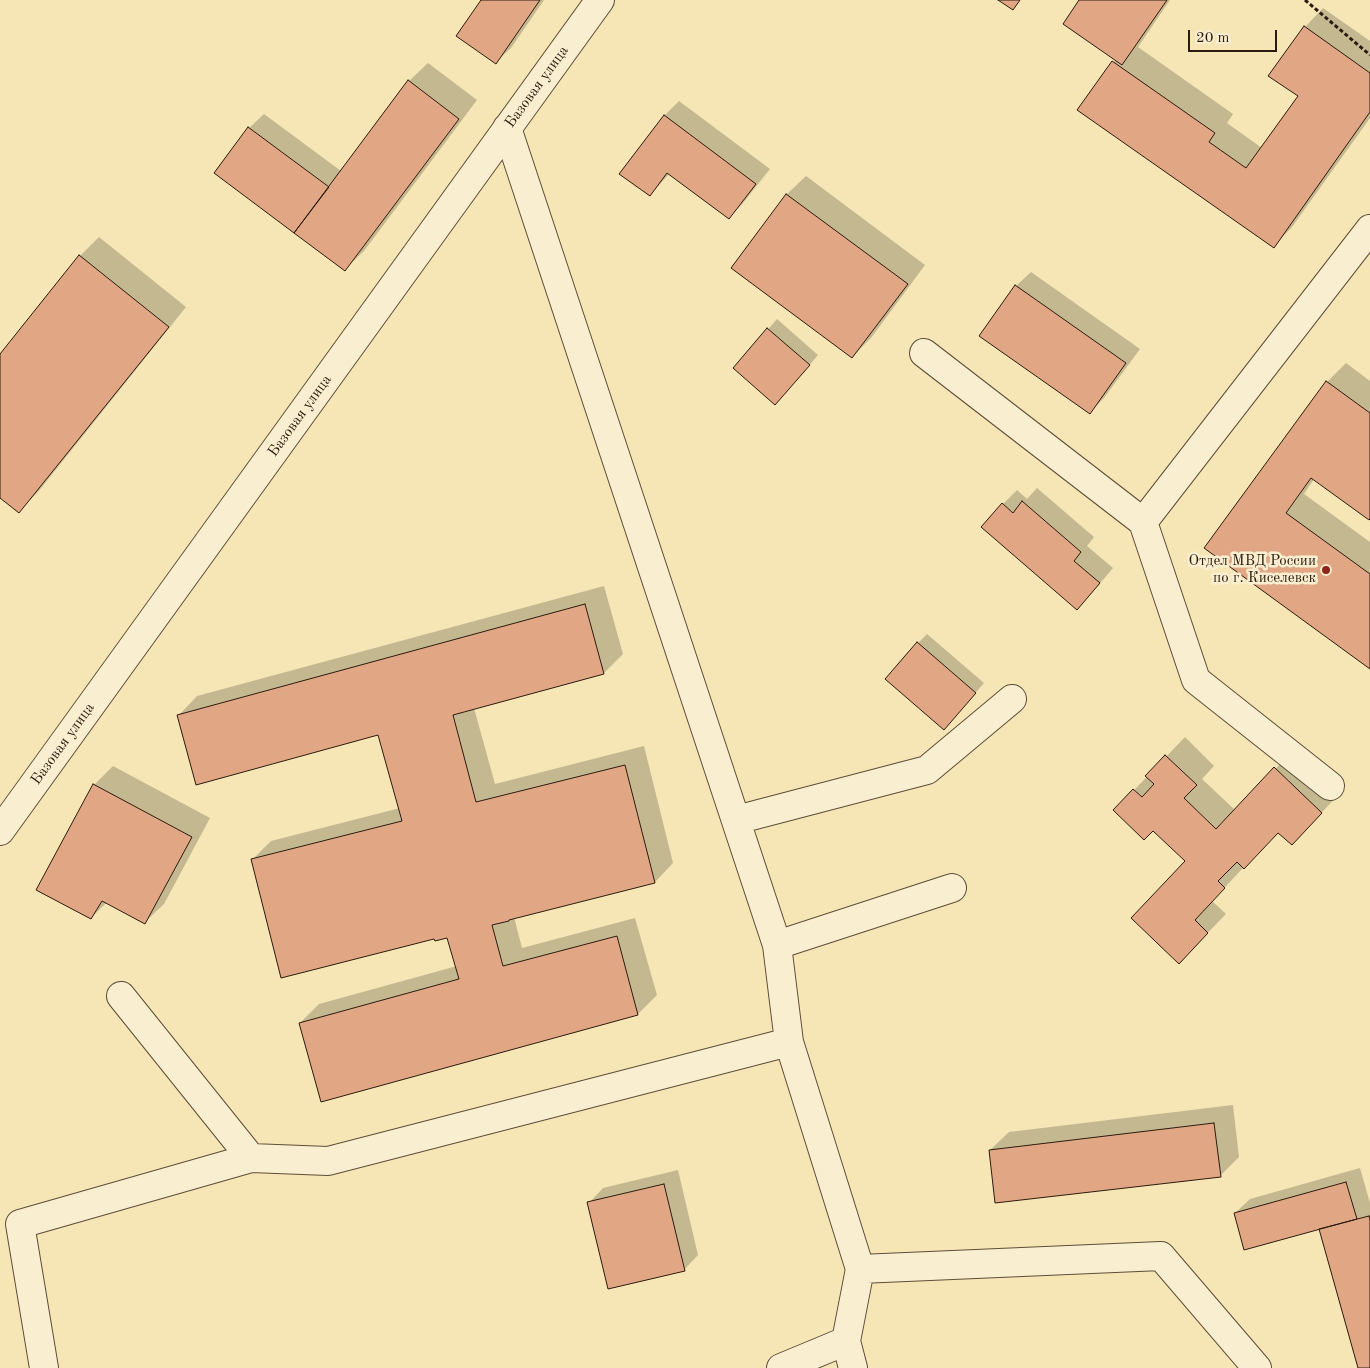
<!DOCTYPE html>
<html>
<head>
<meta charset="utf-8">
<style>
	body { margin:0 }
	#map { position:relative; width:1370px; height:1368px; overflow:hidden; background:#f6e6b6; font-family:"Old Standard TT",serif }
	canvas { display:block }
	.scale { position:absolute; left:1188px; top:30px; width:89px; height:22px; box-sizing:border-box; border:2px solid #2b1a0e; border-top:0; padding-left:6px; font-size:15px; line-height:18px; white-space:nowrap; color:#2b1a0e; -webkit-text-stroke:4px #f9efd0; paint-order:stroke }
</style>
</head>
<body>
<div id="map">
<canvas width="1370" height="1368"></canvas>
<div class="scale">20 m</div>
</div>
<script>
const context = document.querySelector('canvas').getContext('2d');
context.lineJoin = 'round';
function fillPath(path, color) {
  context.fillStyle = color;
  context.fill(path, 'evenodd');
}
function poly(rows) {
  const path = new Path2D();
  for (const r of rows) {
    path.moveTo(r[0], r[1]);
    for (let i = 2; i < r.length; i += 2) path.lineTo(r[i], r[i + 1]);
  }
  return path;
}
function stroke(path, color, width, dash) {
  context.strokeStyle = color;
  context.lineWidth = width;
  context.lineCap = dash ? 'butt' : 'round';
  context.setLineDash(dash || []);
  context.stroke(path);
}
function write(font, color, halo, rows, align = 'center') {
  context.font = font + ' "Old Standard TT",serif';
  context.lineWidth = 5;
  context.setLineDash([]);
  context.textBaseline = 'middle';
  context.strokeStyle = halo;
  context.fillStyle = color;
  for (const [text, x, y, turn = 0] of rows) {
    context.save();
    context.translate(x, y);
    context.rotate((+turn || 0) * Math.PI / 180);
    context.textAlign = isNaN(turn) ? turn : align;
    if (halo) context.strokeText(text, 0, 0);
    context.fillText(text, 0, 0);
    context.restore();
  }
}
fillPath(poly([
	[482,0,544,0,511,48,496,62],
	[1080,0,1170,0,1138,47,1233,114,1227,123,1262,148,1299,96,1305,27,1323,8,1370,41,1370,118,1292,227,1274,246,1079,109,1116,59],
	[428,63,477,100,364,251,345,269,215,173,249,128,264,114,341,171,409,81],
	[679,101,770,169,743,203,729,218,670,173,650,195,621,174,665,115],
	[806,176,925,265,871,338,852,357,732,267,787,194],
	[99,237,186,307,38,492,19,511,0,496,0,356,80,256],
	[1031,272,1140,349,1104,398,1090,412,1016,286],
	[777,319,818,355,785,394,734,368],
	[1346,363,1370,381,1370,518,1314,479,1304,494,1370,542,1370,667,1206,548,1327,382],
	[1037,488,1094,537,1087,546,1113,568,1091,594,1003,504,1017,490,1027,499],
	[604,586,623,654,604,673,474,708,495,784,644,746,673,863,655,882,514,917,522,948,635,918,657,995,638,1014,300,1023,319,1004,457,966,448,936,252,860,271,841,400,808,379,734,179,715,197,696],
	[927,634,984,683,953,719,918,643],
	[1185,737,1214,766,1202,779,1235,810,1294,750,1340,793,1310,825,1281,827,1243,868,1212,901,1226,914,1198,943,1187,861,1153,830,1115,810],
	[113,766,210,818,164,904,145,922,107,902,91,918,94,785],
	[1233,1105,1239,1157,1220,1176,990,1150,1009,1132],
	[1360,1168,1370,1203,1370,1368,1359,1368,1320,1228,1235,1213,1250,1199],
	[678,1170,698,1255,684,1270,589,1203,603,1188]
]), '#0003');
const building = poly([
	[481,0,540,0,496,64,456,36,481,0],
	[998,0,1020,0,1013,10,998,0],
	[1079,0,1167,0,1122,65,1063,24,1079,0],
	[1304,26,1370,73,1370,112,1274,248,1077,110,1112,61,1215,133,1209,142,1246,168,1298,96,1268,76,1304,26],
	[408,80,459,119,345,271,294,233,408,80],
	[664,115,756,184,729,219,667,173,650,196,619,174,664,115],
	[248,127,329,187,294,233,214,173,248,127],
	[786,194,908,284,852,358,731,268,786,194],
	[79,255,169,327,19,513,0,498,0,354,79,255],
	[1015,285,1126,363,1090,414,979,336,1015,285],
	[767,328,810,365,775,405,733,368,767,328],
	[1326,381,1370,413,1370,519,1369,520,1311,478,1286,513,1370,574,1370,669,1204,548,1326,381],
	[1022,501,1081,552,1074,561,1100,583,1077,610,981,527,1002,503,1013,513,1022,501],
	[585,604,604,674,453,715,476,802,625,765,655,883,509,920,509,921,492,925,503,966,617,936,638,1015,321,1102,299,1023,459,979,447,938,435,941,434,939,281,978,251,859,402,821,378,735,196,785,177,715,585,604],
	[917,642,976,693,944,730,885,679,917,642],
	[1165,755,1197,785,1184,798,1216,829,1274,767,1322,813,1292,845,1278,833,1244,869,1237,862,1218,881,1225,888,1195,920,1208,933,1179,964,1131,918,1185,861,1153,831,1144,840,1113,810,1133,789,1142,797,1154,784,1145,776,1165,755],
	[93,784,192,837,145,924,102,901,91,919,36,890,93,784],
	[1214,1123,1221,1177,995,1203,989,1150,1214,1123],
	[1346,1182,1357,1219,1244,1250,1234,1213,1346,1182],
	[664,1184,685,1271,608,1289,587,1202,664,1184],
	[1369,1216,1370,1220,1370,1368,1358,1368,1319,1229,1369,1216]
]);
fillPath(building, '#e1a785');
stroke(building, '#2b1a0e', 1);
const minor = poly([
	[507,128,777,945,789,1042,860,1269,846,1341,781,1368],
	[924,353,1143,522,1196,680,1330,786],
	[1143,522,1370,229],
	[736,820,927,770,1012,699],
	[0,831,600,0],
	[777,945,952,888],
	[121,996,251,1158,328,1161,789,1042],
	[860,1269,1161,1256,1257,1368],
	[846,1341,853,1368],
	[44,1368,20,1224,251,1158]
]);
stroke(minor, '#5e4d38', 30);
stroke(poly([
	[1305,0,1370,55]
]), '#2b1a0e', 3, [4, 2.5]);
stroke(minor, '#f9efd0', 28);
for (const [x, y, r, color] of [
	[1326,570,5,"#8f2418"]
]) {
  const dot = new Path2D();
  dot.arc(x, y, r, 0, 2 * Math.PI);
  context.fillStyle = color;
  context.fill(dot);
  stroke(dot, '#f9efd0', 2);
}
write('15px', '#2b1a0e', '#f9efd0', [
	["Базовая улица",537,87,-54],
	["Базовая улица",300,416,-54],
	["Базовая улица",63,744,-54]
]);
write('15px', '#2b1a0e', '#f9efd0', [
	["Отдел МВД России",1316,561],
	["по г. Киселевск",1316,578]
], 'right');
</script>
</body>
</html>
